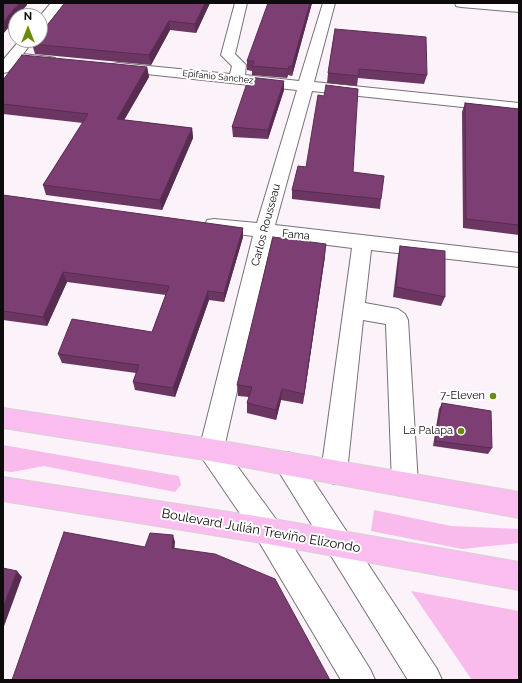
<!DOCTYPE html>
<html>
<head>
<meta charset="utf-8">
<style>
	body { margin:0 }
	#map { position:relative; width:522px; height:683px; overflow:hidden; background:#fbf3f9; font-family:Raleway,sans-serif }
	canvas { display:block }
	.frame { position:absolute; inset:0; border:4px solid #0e0b0d; pointer-events:none }
	.north { position:absolute; left:8px; top:8px; width:40px; height:40px; box-sizing:border-box; background:#fff; border:1px solid #9f9d9e; border-radius:50%; rotate:0deg; font-size:11px; font-weight:700; line-height:16px; text-align:center; color:#0e0b0d }
	.north::after { content:''; display:block; margin:auto; width:14px; height:18px; background:#6c8b0a; clip-path:polygon(50% 0,100% 100%,50% 72%,0 100%) }
</style>
</head>
<body>
<div id="map">
<canvas width="522" height="683"></canvas>
<div class="frame"></div>
<div class="north">N</div>
</div>
<script>
const context = document.querySelector('canvas').getContext('2d');
context.lineJoin = 'round';
function fillPath(path, color) {
  context.fillStyle = color;
  context.fill(path, 'evenodd');
}
function poly(rows) {
  const path = new Path2D();
  for (const r of rows) {
    path.moveTo(r[0], r[1]);
    for (let i = 2; i < r.length; i += 2) path.lineTo(r[i], r[i + 1]);
  }
  return path;
}
function stroke(path, color, width, dash) {
  context.strokeStyle = color;
  context.lineWidth = width;
  context.lineCap = dash ? 'butt' : 'round';
  context.setLineDash(dash || []);
  context.stroke(path);
}
function write(font, color, halo, rows, align = 'center') {
  context.font = font + ' Raleway,sans-serif';
  context.lineWidth = 4;
  context.setLineDash([]);
  context.textBaseline = 'middle';
  context.strokeStyle = halo;
  context.fillStyle = color;
  for (const [text, x, y, turn = 0] of rows) {
    context.save();
    context.translate(x, y);
    context.rotate((+turn || 0) * Math.PI / 180);
    context.textAlign = isNaN(turn) ? turn : align;
    if (halo) context.strokeText(text, 0, 0);
    context.fillText(text, 0, 0);
    context.restore();
  }
}
fillPath(poly([
	[3,445,179,476,181,485,175,492,44,466,12,472,3,471],
	[374,510,451,526,519,529,519,543,462,549,371,531],
	[411,591,519,611,519,680,472,680]
]), '#f9baec');
const minor = poly([
	[51,3,64,3,45,28,40,29,40,16,51,3],
	[235,3,247,3,235,54,246,65,245,75,299,81,323,3,335,3,314,82,519,103,519,113,312,91,275,225,519,253,519,267,371,250,365,303,398,309,405,314,408,320,418,484,414,493,405,496,396,493,392,484,386,324,363,320,347,472,343,480,334,484,325,480,321,472,352,248,272,238,224,448,278,522,370,669,375,680,341,680,258,540,202,458,199,450,253,236,214,231,207,230,205,225,207,220,214,219,257,223,297,90,118,71,113,70,111,67,113,64,118,63,230,74,232,66,221,55,235,3],
	[455,3,519,4,519,12,461,7,456,6,455,3],
	[20,40,34,40,23,54,50,57,55,58,57,61,55,64,50,65,17,62,8,72,3,73,3,60,20,40],
	[288,452,297,456,437,669,442,680,408,680,279,472,275,464,279,456,288,452]
]);
const major = poly([
	[3,408,211,439,519,492,519,518,211,461,3,428,3,408],
	[3,477,268,518,519,562,519,590,268,544,3,501,3,477]
]);
stroke(minor, '#787176', 2);
stroke(major, '#d4d3d3', 2);
fillPath(minor, '#fff');
fillPath(major, '#fbbdef');
fillPath(poly([
	[210,3,196,33,170,30,151,65,35,54,32,44],
	[312,3,292,76,288,75,287,78,252,75,252,71,247,70,247,61],
	[335,29,427,75,424,84,358,78,357,86,327,83,328,73],
	[147,67,149,77,124,120,192,128,193,138,162,210,46,195,43,185,83,123,3,114,3,80],
	[284,90,268,139,233,137,232,127],
	[465,103,519,109,519,235,463,228,462,112],
	[306,167,353,172,381,199,380,209,292,199,292,190],
	[3,195,243,237,224,302,209,300,175,397,135,390,133,382,136,373,62,363,58,354,152,332,166,295,67,282,47,326,3,320],
	[400,246,445,297,441,306,393,297,398,256],
	[325,256,303,404,281,400,276,420,247,413,247,403,249,397,238,396,237,385],
	[442,403,492,448,488,454,433,446,439,409]
]), '#6c3663');
fillPath(poly([
	[19,3,27,3,27,5,18,16,16,16,16,19,3,34,3,22],
	[205,3,210,3,196,33,195,24],
	[310,3,312,3,292,76,292,66],
	[169,21,170,30,151,65,149,55],
	[289,66,288,75,287,78,288,69],
	[147,67,149,77,119,129,117,119],
	[284,81,284,90,268,139,268,130],
	[192,128,193,138,162,210,160,200],
	[243,228,243,237,224,302,224,293],
	[326,244,325,256,303,404,304,394],
	[63,272,67,282,47,326,43,317],
	[208,291,209,300,175,397,173,388],
	[282,389,281,400,276,420,276,410],
	[173,535,175,542,174,554,172,548],
	[17,571,22,577,3,629,3,607]
]), '#582c50');
const building = poly([
	[3,3,19,3,3,22,3,3],
	[65,3,205,3,195,24,169,21,149,55,32,44,35,40,40,40,40,34,65,3],
	[268,3,310,3,292,66,289,66,288,69,252,66,254,61,247,61,268,3],
	[335,29,426,37,427,75,359,69,359,76,328,73,335,29],
	[22,55,147,67,117,119,192,128,160,200,43,185,88,114,3,104,3,80,22,55],
	[249,77,284,81,268,130,232,127,249,77],
	[326,85,358,89,353,172,384,176,381,199,292,190,298,166,306,167,318,95,324,96,326,85],
	[465,103,519,109,519,225,466,219,465,103],
	[3,195,243,228,224,293,208,291,173,388,133,382,139,365,58,354,72,319,152,332,169,286,63,272,43,317,3,311,3,195],
	[273,237,326,244,304,394,282,389,276,410,247,403,252,387,237,385,273,237],
	[400,246,445,251,445,297,396,287,400,246],
	[442,403,491,411,492,448,435,441,442,403],
	[64,532,145,547,150,533,173,535,172,548,215,554,275,579,330,680,12,680,64,532],
	[3,568,17,571,3,607,3,568]
]);
fillPath(building, '#7d3f73');
stroke(building, '#582c50', 1);
for (const [x, y, r, color] of [
	[493,396,4,"#6c8b0a"],
	[461,431,4,"#6c8b0a"]
]) {
  const dot = new Path2D();
  dot.arc(x, y, r, 0, 2 * Math.PI);
  context.fillStyle = color;
  context.fill(dot);
  stroke(dot, '#fff', 1.5);
}
write('9px', '#0e0b0d', '#fff', [
	["Epifanio Sanchez",218,77,6]
]);
write('11px', '#0e0b0d', '#fff', [
	["Carlos Rousseau",266,225,-75],
	["Fama",296,235,6]
]);
write('11px', '#0e0b0d', '#fff', [
	["7-Eleven",485,396],
	["La Palapa",453,431]
], 'right');
write('13px', '#0e0b0d', '#fff', [
	["Boulevard Julián Treviño Elizondo",261,531,10]
]);
</script>
</body>
</html>
